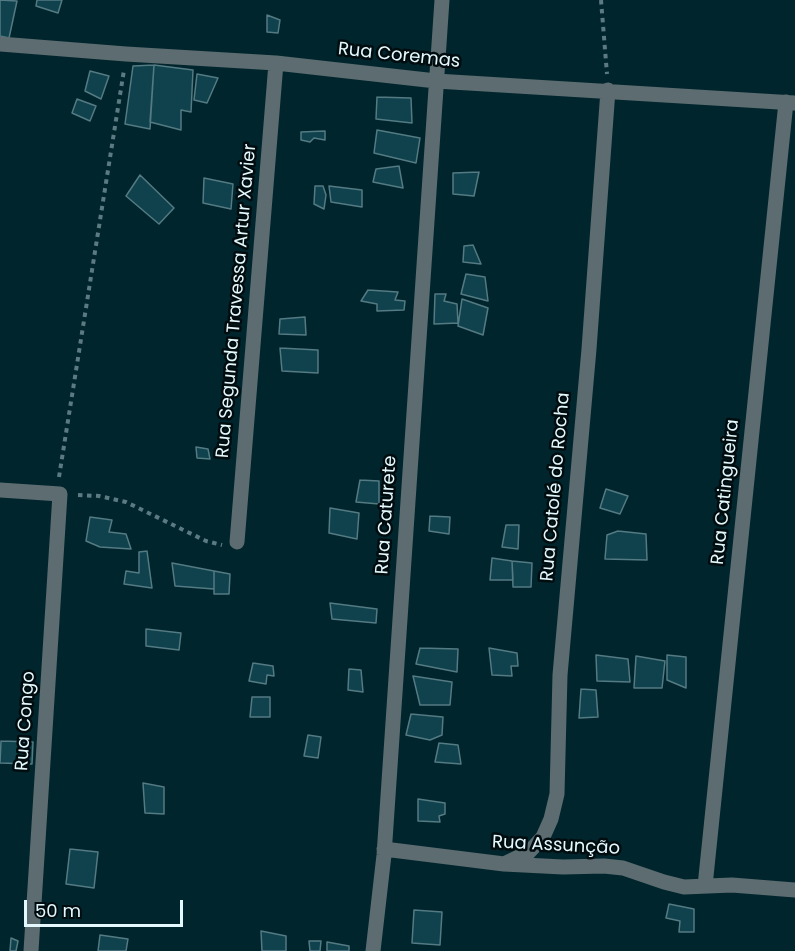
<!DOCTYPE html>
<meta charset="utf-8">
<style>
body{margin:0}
#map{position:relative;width:795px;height:951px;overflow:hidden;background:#00252d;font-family:Poppins,sans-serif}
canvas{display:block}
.scale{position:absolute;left:24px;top:900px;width:159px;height:27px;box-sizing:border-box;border:3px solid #e4f9fe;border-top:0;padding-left:8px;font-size:18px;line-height:21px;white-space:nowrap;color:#e4f9fe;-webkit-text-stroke:4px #010c0f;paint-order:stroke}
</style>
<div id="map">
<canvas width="795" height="951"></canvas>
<div class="scale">50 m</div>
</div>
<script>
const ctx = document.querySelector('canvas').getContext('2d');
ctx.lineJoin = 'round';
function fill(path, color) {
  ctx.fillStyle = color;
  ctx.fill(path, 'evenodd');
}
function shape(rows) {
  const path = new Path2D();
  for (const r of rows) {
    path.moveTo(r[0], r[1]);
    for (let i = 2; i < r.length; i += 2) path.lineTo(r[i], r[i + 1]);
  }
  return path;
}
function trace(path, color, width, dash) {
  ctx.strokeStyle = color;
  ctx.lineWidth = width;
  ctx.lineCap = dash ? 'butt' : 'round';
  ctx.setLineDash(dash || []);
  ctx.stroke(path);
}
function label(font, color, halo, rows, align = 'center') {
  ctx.font = font + ' Poppins,sans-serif';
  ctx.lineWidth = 5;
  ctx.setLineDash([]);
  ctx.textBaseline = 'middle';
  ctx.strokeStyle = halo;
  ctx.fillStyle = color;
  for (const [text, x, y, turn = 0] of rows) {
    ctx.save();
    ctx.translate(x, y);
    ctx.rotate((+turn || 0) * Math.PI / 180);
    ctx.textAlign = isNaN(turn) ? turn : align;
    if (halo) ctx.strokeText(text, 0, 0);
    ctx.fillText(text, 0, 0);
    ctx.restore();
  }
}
const building = shape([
 [0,0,17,1,9,38,0,36,0,0],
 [37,0,62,0,58,13,36,6,37,0],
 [267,15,280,20,278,33,267,32,267,15],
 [154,65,150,129,125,124,133,66,154,65],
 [154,65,193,70,191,112,181,110,181,130,150,122,154,65],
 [90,71,109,76,101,99,85,91,90,71],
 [197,74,218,78,207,103,194,100,197,74],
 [377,97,411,98,412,123,376,119,377,97],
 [77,99,96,106,90,121,72,113,77,99],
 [377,130,420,138,416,163,374,153,377,130],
 [325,131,325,140,314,138,310,142,301,140,301,132,325,131],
 [399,166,403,188,373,182,376,169,399,166],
 [479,172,474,196,453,194,453,173,479,172],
 [140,175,174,208,159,224,126,196,140,175],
 [204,178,233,184,231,209,203,203,204,178],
 [315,186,323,186,326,195,324,209,314,204,315,186],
 [329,186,362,190,362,207,331,202,329,186],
 [473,245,481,264,463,262,464,246,473,245],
 [466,274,485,277,488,301,461,294,466,274],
 [368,290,398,292,395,300,405,301,404,310,377,311,377,304,361,301,368,290],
 [435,294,446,294,444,301,457,304,458,323,434,324,435,294],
 [462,299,488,308,483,335,458,326,462,299],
 [305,317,306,335,279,334,280,319,305,317],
 [280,348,318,350,318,373,282,371,280,348],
 [196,447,208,449,210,459,197,458,196,447],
 [360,480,379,481,379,504,356,502,360,480],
 [606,489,628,496,620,514,600,508,606,489],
 [330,508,359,513,357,539,329,533,330,508],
 [430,516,450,517,449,534,429,531,430,516],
 [90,517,112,520,109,532,126,534,131,549,100,547,86,541,90,517],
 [506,525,519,525,518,549,502,547,506,525],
 [618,531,646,534,647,560,605,559,607,535,618,531],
 [147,551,152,588,124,584,126,571,139,573,139,552,147,551],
 [492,558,512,561,513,580,490,580,492,558],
 [512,561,532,563,531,587,513,587,512,561],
 [172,563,214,571,214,589,175,586,172,563],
 [214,571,230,574,229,594,214,594,214,571],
 [330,603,377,609,376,623,332,619,330,603],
 [146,629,181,633,179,650,146,646,146,629],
 [420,648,458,649,457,672,416,664,420,648],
 [489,648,517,653,518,666,511,666,512,676,492,675,489,648],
 [596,655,628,659,630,682,597,681,596,655],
 [667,655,686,657,686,688,667,680,667,655],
 [636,656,665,661,662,688,634,688,636,656],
 [253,663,273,666,274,676,267,675,266,684,249,681,253,663],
 [349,669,361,670,363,692,348,690,349,669],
 [413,676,452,682,450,705,420,705,413,676],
 [581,689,596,690,598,717,579,718,581,689],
 [252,697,270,697,270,717,250,717,252,697],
 [411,714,443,717,442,735,430,740,406,735,411,714],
 [308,735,321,737,318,758,304,756,308,735],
 [1,741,33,742,32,764,0,763,1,741],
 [439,743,458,745,461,764,435,762,439,743],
 [143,783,164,787,164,814,145,813,143,783],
 [418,799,445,803,445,814,439,816,440,822,418,821,418,799],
 [70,849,98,852,94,888,66,884,70,849],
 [669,904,694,909,694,932,679,932,680,921,666,918,669,904],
 [414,910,442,912,440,945,412,943,414,910],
 [261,931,286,936,286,951,262,951,261,931],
 [100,935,128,939,126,951,98,951,100,935],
 [11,938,18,941,16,951,10,951,11,938],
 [309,941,321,941,320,951,310,951,309,941],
 [327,942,349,946,349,951,327,951,327,942]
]);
const path = shape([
 [601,0,607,74],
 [59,477,124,70],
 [78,495,99,496,126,502,206,541,222,545]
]);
const minor = shape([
 [0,44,126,54,276,63,436,81,795,103],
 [0,490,60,494,31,951],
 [237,542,276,63],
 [384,849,504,864,563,867,604,866,623,868,664,882,684,887,732,885,795,890],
 [504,864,529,852,543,837,551,819,557,794,560,675,589,349,608,90],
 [705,886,786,102],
 [373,951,384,855,442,0]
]);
const streetNames = [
 ["Rua Coremas",399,56,6],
 ["Rua Segunda Travessa Artur Xavier",237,301,-85],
 ["Rua Catolé do Rocha",556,487,-85],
 ["Rua Catingueira",726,492,-84],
 ["Rua Caturete",387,515,-86],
 ["Rua Congo",26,721,-86],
 ["Rua Assunção",556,846,3]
];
fill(building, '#0f424c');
trace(building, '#547a83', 1.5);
trace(path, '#5c7a81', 4, [4.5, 4.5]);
trace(minor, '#5c6c70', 15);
label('18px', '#e4f9fe', '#010c0f', streetNames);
</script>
